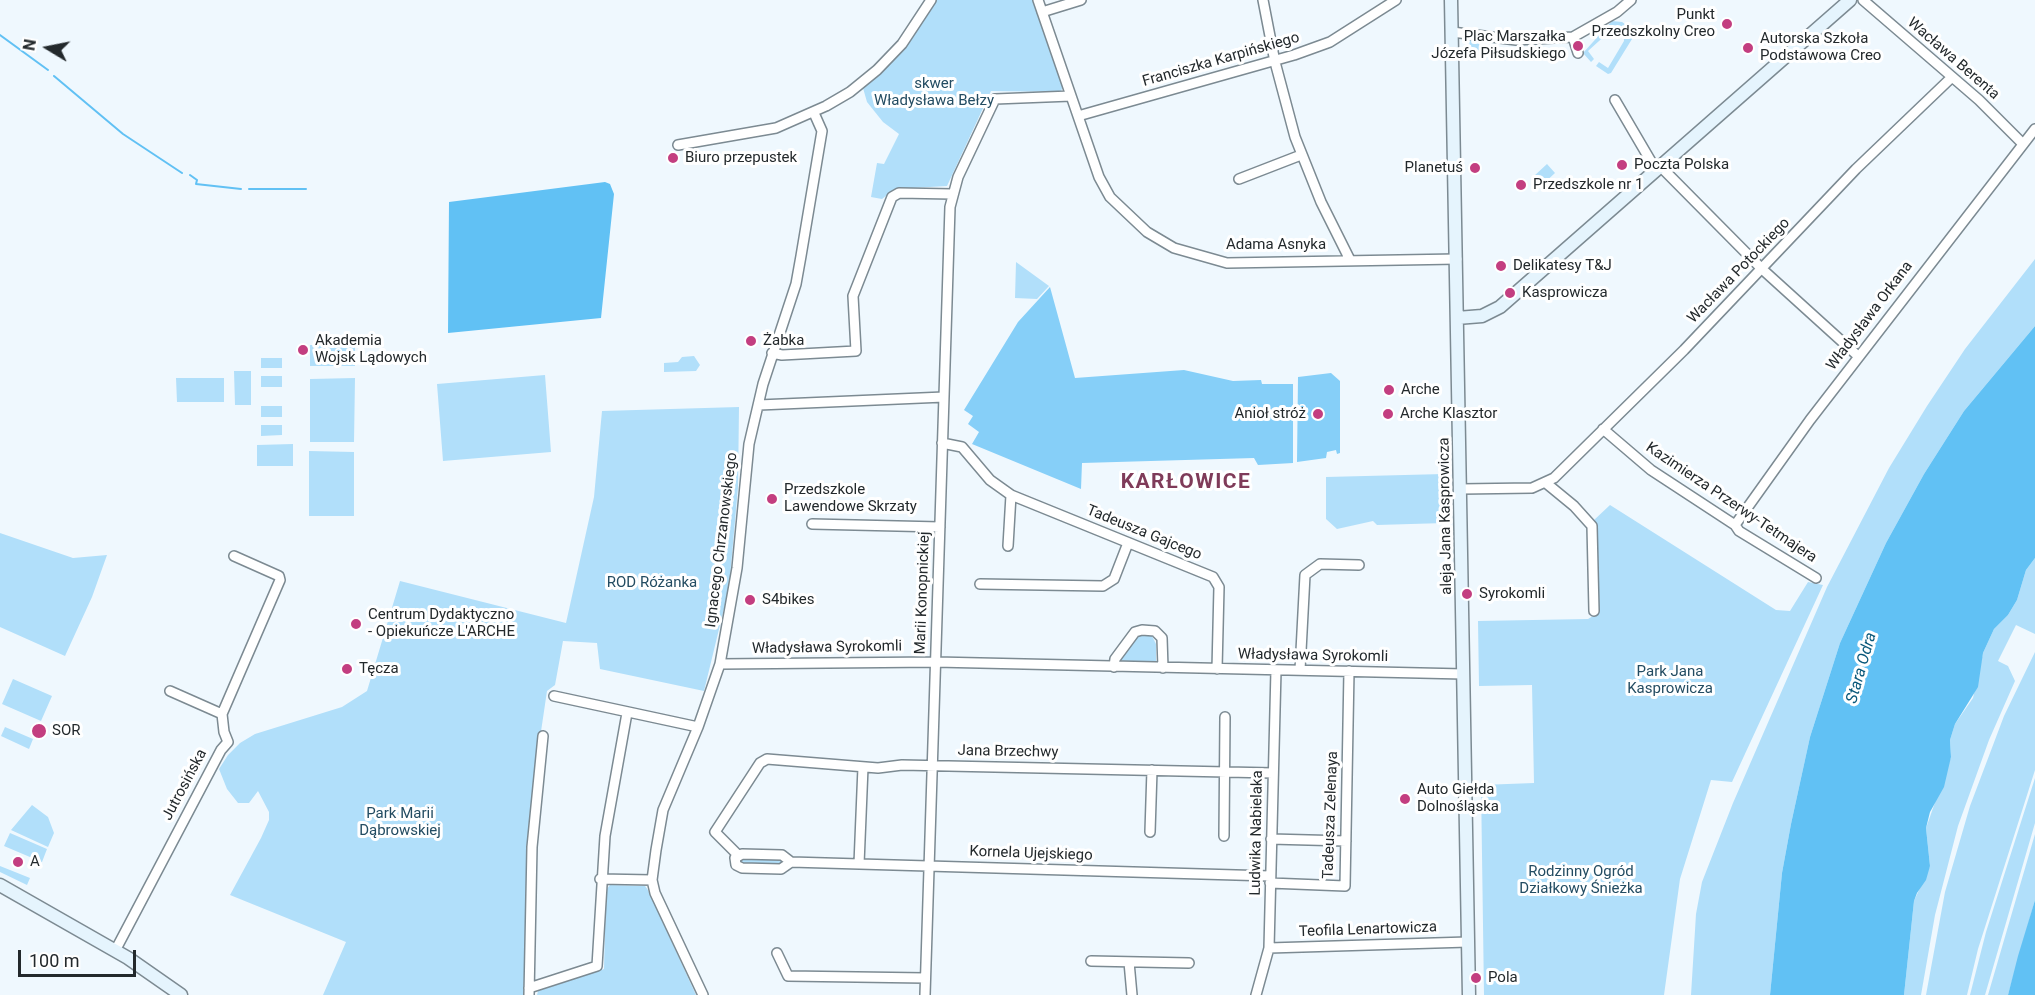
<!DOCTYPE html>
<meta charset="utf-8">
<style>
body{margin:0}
#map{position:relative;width:2035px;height:995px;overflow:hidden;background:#eff8fe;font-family:Roboto,sans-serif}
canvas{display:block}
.north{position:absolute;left:18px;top:18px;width:60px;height:60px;-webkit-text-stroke:4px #fff;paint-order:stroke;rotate:280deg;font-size:16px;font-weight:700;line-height:24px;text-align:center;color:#23292c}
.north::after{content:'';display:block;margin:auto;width:21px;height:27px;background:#23292c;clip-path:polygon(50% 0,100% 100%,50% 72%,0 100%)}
.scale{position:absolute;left:18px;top:950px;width:118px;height:27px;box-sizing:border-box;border:3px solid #23292c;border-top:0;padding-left:8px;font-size:18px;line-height:21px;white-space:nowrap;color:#23292c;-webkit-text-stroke:4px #fff;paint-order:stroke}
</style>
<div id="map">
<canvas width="2035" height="995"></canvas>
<div class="north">N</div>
<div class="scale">100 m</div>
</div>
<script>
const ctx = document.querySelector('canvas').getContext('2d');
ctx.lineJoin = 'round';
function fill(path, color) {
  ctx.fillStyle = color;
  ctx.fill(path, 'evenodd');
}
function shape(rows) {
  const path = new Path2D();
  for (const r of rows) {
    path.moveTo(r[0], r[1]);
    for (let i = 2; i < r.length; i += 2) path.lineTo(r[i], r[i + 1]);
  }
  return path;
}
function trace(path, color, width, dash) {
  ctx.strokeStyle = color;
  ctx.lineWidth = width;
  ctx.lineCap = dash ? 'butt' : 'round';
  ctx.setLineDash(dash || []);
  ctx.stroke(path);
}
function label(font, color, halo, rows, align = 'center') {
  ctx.font = font + ' Roboto,sans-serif';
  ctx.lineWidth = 6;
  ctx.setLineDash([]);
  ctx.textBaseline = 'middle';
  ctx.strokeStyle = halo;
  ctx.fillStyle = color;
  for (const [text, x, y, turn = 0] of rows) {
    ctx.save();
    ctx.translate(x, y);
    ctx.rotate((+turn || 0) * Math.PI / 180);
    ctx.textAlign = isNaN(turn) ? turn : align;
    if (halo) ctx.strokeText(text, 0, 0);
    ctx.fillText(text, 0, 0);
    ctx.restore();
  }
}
const green = shape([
 [935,0,1033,0,1063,85,1061,92,991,91,947,186,895,189,882,199,871,197,877,163,884,164,899,134,883,122,867,102,863,88,910,41],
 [1612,21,1622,22,1628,26,1632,39,1611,73,1608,74,1596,66,1599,62,1608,68,1624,41,1623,30,1617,28,1610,31,1588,51,1594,59,1591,62,1583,53],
 [1470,40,1477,41,1482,49,1468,54],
 [1547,164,1555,173,1542,185,1534,176],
 [2035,259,2035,326,1964,411,1924,474,1886,543,1840,643,1810,737,1791,824,1782,873,1770,995,1691,995,1696,914,1702,882,1733,803,1827,587,1889,468,1927,406,1965,349],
 [1016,262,1049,286,1037,299,1015,298],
 [355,344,355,366,310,366,310,345],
 [694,356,700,365,696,371,664,372,664,363,678,362,682,357],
 [261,358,282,358,282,368,261,368],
 [234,371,251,371,251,405,235,405],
 [545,375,551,452,443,461,437,384],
 [261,376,282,376,282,387,261,387],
 [176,378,224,378,224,402,177,402],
 [355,378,354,442,310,442,310,379],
 [261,406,282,406,282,417,261,417],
 [739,407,738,487,729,588,704,691,600,669,597,643,563,641,555,685,547,691,539,745,525,995,323,995,346,942,230,895,261,838,269,820,269,812,258,791,249,803,238,803,227,789,219,769,228,755,240,743,255,734,342,707,367,691,400,581,566,623,594,497,602,411],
 [261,425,282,425,282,435,261,436],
 [293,444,293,466,257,466,257,445],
 [309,451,354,452,354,516,309,516],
 [1444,474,1445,523,1377,525,1373,521,1337,529,1326,519,1326,477],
 [1610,505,1776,610,1790,611,1808,582,1823,585,1732,782,1711,780,1680,879,1664,995,1484,995,1481,785,1534,783,1532,685,1479,686,1478,621,1588,619,1598,613,1593,521],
 [0,533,73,558,107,555,92,597,65,656,0,627],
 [2035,558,2035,634,2016,625,1998,661,2008,666,2015,681,1989,740,1958,826,1935,915,1921,995,1904,995,1914,901,1930,866,1926,828,1951,757,1950,740,1955,724,1973,698,1983,653,1994,629,2008,615,2017,600,2026,570],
 [1142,634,1152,636,1156,644,1156,661,1122,661,1121,658,1137,635],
 [2035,652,2035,770,1978,949,1967,995,1926,995,1945,892,1970,806,2004,716],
 [13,679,52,696,41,721,2,704],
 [5,727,33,739,29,749,1,736],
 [2035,778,2035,823,1985,995,1970,995,1986,932],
 [32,805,48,817,54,833,48,847,11,830],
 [10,833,47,849,42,862,36,863,37,860,4,846],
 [2035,834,2035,900,2008,995,1988,995],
 [784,858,784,866,741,865,739,859],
 [0,866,30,878,27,885,0,872],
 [610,885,645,886,648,890,696,995,537,995,538,991,604,969,606,890]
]);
const forest = shape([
 [1050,287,1075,378,1184,370,1233,381,1261,380,1262,384,1293,384,1293,463,1258,465,1254,458,1082,463,1081,489,972,444,979,432,968,424,973,416,964,410,1018,322],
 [1331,373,1340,381,1340,453,1337,454,1336,450,1327,452,1326,458,1297,462,1298,377]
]);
const water = shape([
 [605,182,610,184,614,194,601,318,448,333,449,202],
 [2035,326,2035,558,2026,570,2017,600,2008,615,1994,629,1983,653,1978,687,1955,724,1950,740,1951,757,1944,787,1930,812,1926,828,1930,866,1926,880,1917,893,1914,901,1904,995,1770,995,1782,873,1791,824,1810,737,1840,643,1886,543,1924,474,1964,411],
 [2035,900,2035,995,2008,995,2018,956]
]);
const stream = shape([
 [0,35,48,70],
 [54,76,123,134,182,173],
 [190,175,197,180,196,184,241,189],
 [249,189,306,189]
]);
const street = shape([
 [1038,0,1099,177,1110,197,1147,232,1174,248,1227,263,1457,259],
 [1263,0,1275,62,1295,137,1321,202,1350,260],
 [1863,0,1979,100,2022,143],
 [1042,12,1081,0],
 [1452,32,1516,40,1573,37,1578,53],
 [1573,37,1617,12,1631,0],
 [1615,100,1656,170],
 [1078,116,1294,55,1330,42,1396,0],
 [678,145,776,128,826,106,850,92,877,70,902,44,931,0],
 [1660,166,1762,269,1858,356],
 [1239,179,1301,155],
 [772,353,782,355,856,351,853,296,892,197,899,193,952,194],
 [759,405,944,397],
 [1603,429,1651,470,1735,525,1739,531,1816,578],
 [942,443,962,447,990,480,1011,495,1213,577,1219,587,1217,669],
 [1546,483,1574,506,1592,526,1594,611],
 [1461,489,1532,488,1554,478,1684,350,1856,169,1951,78],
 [812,524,940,527],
 [1735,525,1810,420,2035,129],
 [1008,546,1011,495],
 [980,584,1103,586,1114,579,1128,543],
 [720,664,936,662,1464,674],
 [1114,667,1115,659,1135,632,1142,630,1155,631,1162,638,1163,668],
 [1300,670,1305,575,1320,564,1359,565],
 [170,691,222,714],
 [554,696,698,727],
 [1150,832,1152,770],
 [1224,836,1225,717],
 [1271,839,1346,841],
 [738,855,715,832,760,763,767,759,878,768,902,765,1273,773],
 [791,862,781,869,742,868,736,865,735,858,742,854,782,855,791,862,1270,876],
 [859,864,863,767],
 [600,879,652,880],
 [1270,883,1345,886,1349,671],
 [1269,948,1468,942],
 [115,951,221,750,228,742,224,732,222,714,280,580,279,576,234,556],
 [777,953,788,976,925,978],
 [1091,961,1189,963],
 [1129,962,1132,995],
 [529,988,597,966,605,836,627,713],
 [529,995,532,847,543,736],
 [703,995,655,893,652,880,656,850,663,810,698,727,720,664,737,568,749,444,763,384,796,284,801,256,822,131,814,113],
 [925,995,950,207,958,177,995,99,1071,96],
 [1256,995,1269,948,1276,670]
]);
const secondary = shape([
 [1451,0,1469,995],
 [1457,318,1482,316,1500,307,1850,0],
 [0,885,128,958,181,995]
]);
const markers = [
 [1727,24,6,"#c33e80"],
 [1578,46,6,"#c33e80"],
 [1748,48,6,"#c33e80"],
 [673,158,6,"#c33e80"],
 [1622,165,6,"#c33e80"],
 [1475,168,6,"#c33e80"],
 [1521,185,6,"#c33e80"],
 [1501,266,6,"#c33e80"],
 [1510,293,6,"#c33e80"],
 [751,341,6,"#c33e80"],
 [303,350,6,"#c33e80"],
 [1389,390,6,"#c33e80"],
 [1318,414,6,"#c33e80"],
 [1388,414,6,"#c33e80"],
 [772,499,6,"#c33e80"],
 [1467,594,6,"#c33e80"],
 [750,600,6,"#c33e80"],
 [356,624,6,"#c33e80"],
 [347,669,6,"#c33e80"],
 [39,731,8,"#c33e80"],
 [1405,799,6,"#c33e80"],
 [18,862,6,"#c33e80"],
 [1476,978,6,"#c33e80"]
];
const poiNames = [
 ["Punkt",1715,15,"right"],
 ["Przedszkolny Creo",1715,32,"right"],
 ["Plac Marszałka",1566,37,"right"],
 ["Józefa Piłsudskiego",1566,54,"right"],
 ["Autorska Szkoła",1760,39],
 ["Podstawowa Creo",1760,56],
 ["Biuro przepustek",685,158],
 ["Poczta Polska",1634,165],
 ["Planetuś",1463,168,"right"],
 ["Przedszkole nr 1",1533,185],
 ["Delikatesy T&J",1513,266],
 ["Kasprowicza",1522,293],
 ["Akademia",315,341],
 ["Wojsk Lądowych",315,358],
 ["Żabka",763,341],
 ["Arche",1401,390],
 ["Anioł stróż",1306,414,"right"],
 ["Arche Klasztor",1400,414],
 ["Przedszkole",784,490],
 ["Lawendowe Skrzaty",784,507],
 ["Syrokomli",1479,594],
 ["S4bikes",762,600],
 ["Centrum Dydaktyczno",368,615],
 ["- Opiekuńcze L'ARCHE",368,632],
 ["Tęcza",359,669],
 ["SOR",52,731],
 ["Auto Giełda",1417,790],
 ["Dolnośląska",1417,807],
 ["A",30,862],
 ["Pola",1488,978]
];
const streetNames = [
 ["Wacława Berenta",1953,59,41],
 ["Franciszka Karpińskiego",1221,60,-16],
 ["Adama Asnyka",1276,245],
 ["Wacława Potockiego",1739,271,-46],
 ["Władysława Orkana",1870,316,-53],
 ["Kazimierza Przerwy-Tetmajera",1731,503,34],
 ["aleja Jana Kasprowicza",1446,516,-91],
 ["Tadeusza Gajcego",1144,533,22],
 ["Ignacego Chrzanowskiego",722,540,-83],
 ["Marii Konopnickiej",923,593,-88],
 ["Władysława Syrokomli",827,648,-1],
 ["Władysława Syrokomli",1313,656,1],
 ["Jana Brzechwy",1008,752,1],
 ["Jutrosińska",185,785,-62],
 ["Tadeusza Zelenaya",1331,815,-88],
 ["Ludwika Nabielaka",1257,833,-89],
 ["Kornela Ujejskiego",1031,854,2],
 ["Teofila Lenartowicza",1368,930,-2]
];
const parkNames = [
 ["skwer",934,84],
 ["Władysława Bełzy",934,101],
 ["ROD Różanka",652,583],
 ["Park Jana",1670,672],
 ["Kasprowicza",1670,689],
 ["Park Marii",400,814],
 ["Dąbrowskiej",400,831],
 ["Rodzinny Ogród",1581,872],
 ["Działkowy Śnieżka",1581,889]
];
const waterNames = [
 ["Stara Odra",1862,668,-74]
];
const districtNames = [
 ["KARŁOWICE",1186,483]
];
fill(green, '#b1dffa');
fill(forest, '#86cff8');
fill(water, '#61c1f4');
trace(stream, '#61c1f4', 2);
trace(street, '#7c8a92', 12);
trace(secondary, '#7c8a92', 15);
trace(street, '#fff', 9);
trace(secondary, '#e5f4fd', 12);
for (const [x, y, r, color] of markers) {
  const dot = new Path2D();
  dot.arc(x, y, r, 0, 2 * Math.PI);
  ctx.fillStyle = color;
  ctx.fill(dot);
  trace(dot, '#fff', 2);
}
label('15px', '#23292c', '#fff', poiNames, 'left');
label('15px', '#23292c', '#fff', streetNames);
label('15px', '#234c62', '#fff', parkNames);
label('italic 16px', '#09587a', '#fff', waterNames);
ctx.letterSpacing = '1.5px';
label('bold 21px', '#7f3b59', '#fff', districtNames);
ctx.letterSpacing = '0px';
</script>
